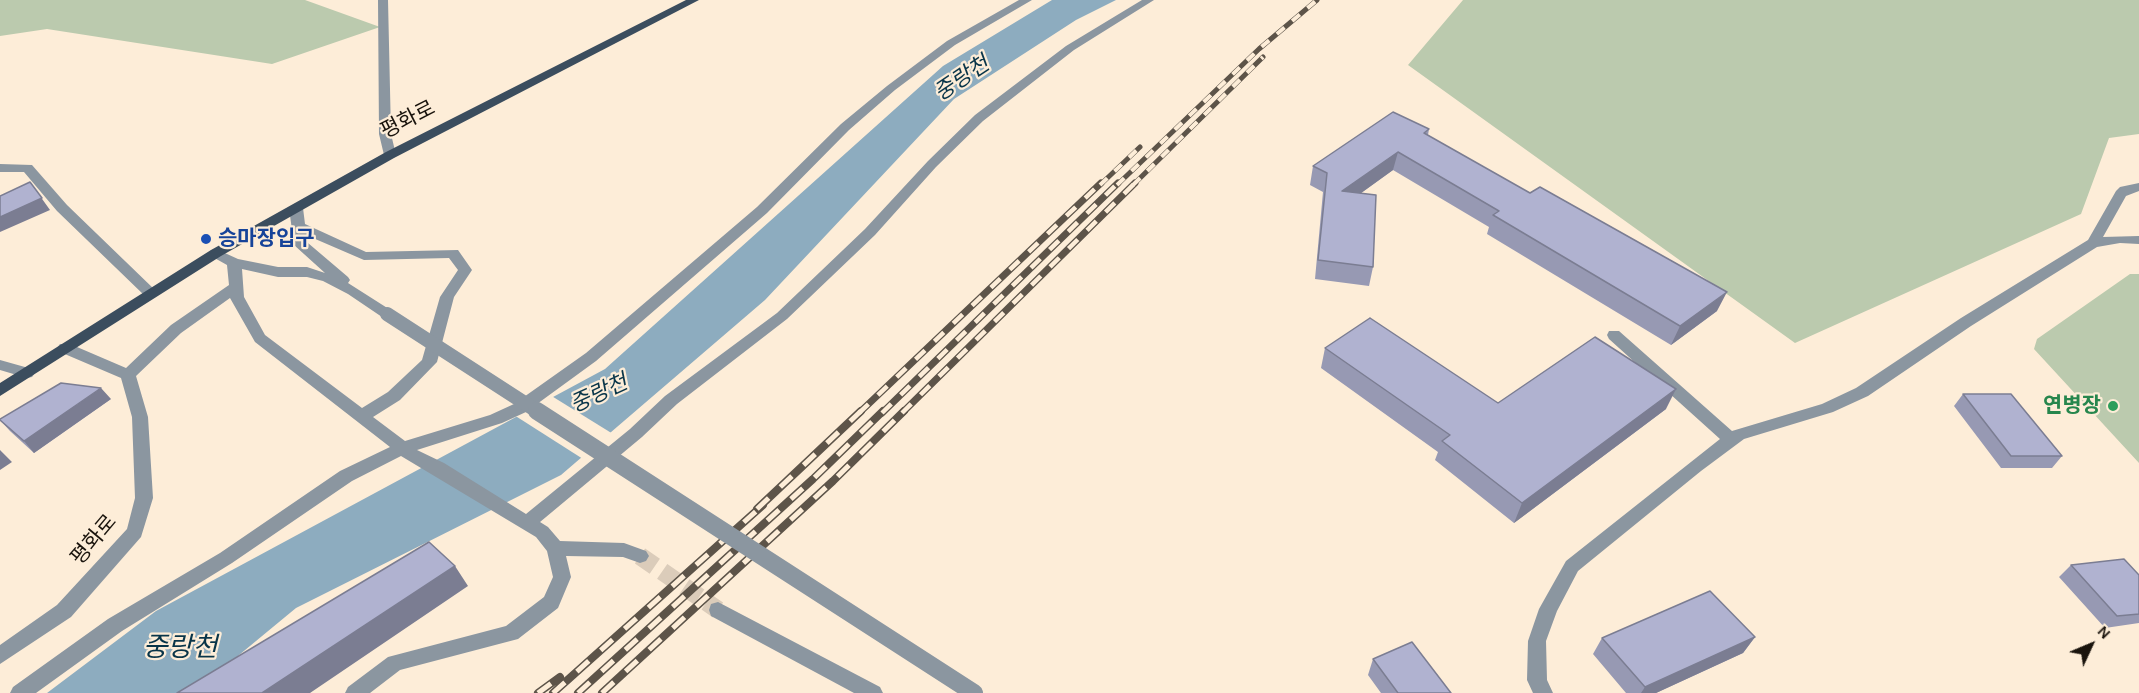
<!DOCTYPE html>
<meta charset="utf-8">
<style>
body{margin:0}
#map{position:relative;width:2139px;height:693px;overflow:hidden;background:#fdedd8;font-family:Karla,sans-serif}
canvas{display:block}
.north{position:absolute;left:2061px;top:615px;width:60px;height:60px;-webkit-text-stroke:4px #fdedd8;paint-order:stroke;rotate:46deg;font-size:16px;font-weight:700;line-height:24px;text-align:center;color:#1a140d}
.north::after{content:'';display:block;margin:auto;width:21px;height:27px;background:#1a140d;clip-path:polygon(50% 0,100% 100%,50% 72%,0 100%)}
</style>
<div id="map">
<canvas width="2139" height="693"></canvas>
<div class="north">N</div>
</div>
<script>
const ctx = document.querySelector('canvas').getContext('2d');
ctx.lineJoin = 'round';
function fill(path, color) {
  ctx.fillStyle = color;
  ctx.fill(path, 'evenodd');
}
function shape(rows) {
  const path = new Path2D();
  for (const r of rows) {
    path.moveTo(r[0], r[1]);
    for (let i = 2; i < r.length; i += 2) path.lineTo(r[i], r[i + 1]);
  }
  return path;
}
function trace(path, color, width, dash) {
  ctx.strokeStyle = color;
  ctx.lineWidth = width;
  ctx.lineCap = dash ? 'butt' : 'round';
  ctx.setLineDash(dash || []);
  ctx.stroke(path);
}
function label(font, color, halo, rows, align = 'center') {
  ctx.font = font + ' Karla,"Noto Sans KR",sans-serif';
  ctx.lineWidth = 4.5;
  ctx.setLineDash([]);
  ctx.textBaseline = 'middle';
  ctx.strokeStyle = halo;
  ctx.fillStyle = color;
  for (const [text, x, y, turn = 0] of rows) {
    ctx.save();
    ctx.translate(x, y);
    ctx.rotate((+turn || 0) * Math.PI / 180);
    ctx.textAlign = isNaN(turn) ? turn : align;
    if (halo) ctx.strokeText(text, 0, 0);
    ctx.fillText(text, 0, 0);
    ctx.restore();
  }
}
const green = shape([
 [0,0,305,0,380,27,272,64,47,29,0,36],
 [1463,0,2139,0,2139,134,2109,138,2081,214,1795,343,1408,65],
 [2130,274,2139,274,2139,463,2034,349,2037,339]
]);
const water = shape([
 [1052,0,1116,0,1076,20,954,99,765,300,561,475,296,608,193,693,47,693,156,611,605,369,943,66]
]);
const pier = shape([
 [550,395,613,434,583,459,514,415]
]);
const minorTunnel = shape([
 [640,556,718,610]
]);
const minor = shape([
 [378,0,388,0,391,134,396,155,390,159,384,155,379,134,378,0],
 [1019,0,1032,0,955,45,895,90,849,130,767,213,596,361,526,412,502,423,417,450,444,463,526,514,630,429,665,396,777,313,865,229,928,161,975,115,1066,46,1142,0,1154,0,1074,50,983,121,936,167,875,235,787,319,677,404,642,437,540,522,548,527,560,541,624,543,646,551,649,556,646,561,640,563,623,557,566,556,571,577,558,608,518,639,400,670,370,693,345,693,348,687,388,657,506,626,544,597,553,577,547,551,536,537,401,456,352,481,232,563,122,631,36,693,10,693,13,687,108,619,220,553,340,471,390,447,255,342,230,298,181,333,136,376,148,417,153,498,141,537,71,617,0,664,0,645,57,605,127,529,135,498,132,417,121,378,60,352,57,348,60,344,70,344,126,368,171,325,229,285,227,265,211,256,209,253,211,250,216,249,238,259,278,267,307,267,325,273,294,245,289,208,296,204,303,208,305,224,366,252,458,250,472,270,454,297,437,362,400,400,373,417,405,441,490,415,514,404,586,353,757,207,841,124,887,86,947,41,1019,0],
 [306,235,364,260,449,258,458,270,440,297,422,360,388,392,362,408,265,335,244,297,242,269,278,277,307,277,323,281,348,294,382,317,392,317,394,314,392,311,348,283,350,280,348,277,308,243,306,235],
 [0,164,32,165,67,205,155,290,157,293,155,296,145,296,57,211,24,172,0,172,0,164],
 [2139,183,2139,191,2126,196,2103,237,2139,236,2139,244,2120,243,2097,247,1971,326,1868,396,1833,412,1744,439,1701,471,1578,571,1557,611,1546,641,1547,680,1553,693,1533,693,1527,680,1528,641,1539,609,1566,561,1720,439,1609,339,1607,335,1609,331,1619,331,1732,431,1822,404,1856,388,1961,318,2088,240,2116,191,2120,187,2139,183],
 [0,360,32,369,35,373,32,377,27,378,0,370,0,360],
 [718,602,880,687,883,693,854,693,711,616,709,610,711,604,718,602]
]);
const major = shape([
 [686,0,699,0,394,158,221,256,0,396,0,383,211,250,386,152,686,0]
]);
const railFar2 = shape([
 [1100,185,1140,147],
 [1117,185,1259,49,1317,0],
 [1133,185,1263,57]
]);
const railFar1 = shape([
 [859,413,1101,183],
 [882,413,1118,183],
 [902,413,1135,183]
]);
const rail = shape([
 [757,509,861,411],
 [538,693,560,677],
 [553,693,763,505],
 [578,693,813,479,883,411],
 [602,693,833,481,904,411]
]);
const minorBridgeFar1 = shape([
 [387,314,540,413]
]);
const minorBridge = shape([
 [537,411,974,693]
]);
const wall = shape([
 [1429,129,1428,135,1717,311,1671,345,1487,234,1489,227,1393,170,1361,193,1373,267,1369,286,1315,279,1323,192,1310,185,1313,166],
 [1325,348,1498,403,1666,409,1514,523,1435,460,1438,452,1321,368],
 [1963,394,2062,456,2052,468,2001,468,1954,406],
 [111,399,34,453,10,431,0,420],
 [2071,565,2139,575,2139,623,2105,628,2059,577],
 [1755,637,1743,653,1656,693,1626,693,1593,654,1602,638],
 [1373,659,1451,693,1381,693,1368,675]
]);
const shadedWall = shape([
 [1398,152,1393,170,1339,209,1342,191],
 [30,182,50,210,0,232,0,217],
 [1727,292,1717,311,1671,345,1680,326],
 [101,388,111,399,34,453,24,441],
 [1676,389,1666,409,1514,523,1522,503],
 [0,450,12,462,0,470],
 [455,566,468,586,310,693,262,693],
 [1755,637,1743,653,1656,693,1641,693,1645,687]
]);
const building = shape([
 [1393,112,1429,129,1424,133,1530,193,1540,187,1727,292,1680,326,1493,215,1499,211,1398,152,1342,191,1376,195,1373,267,1318,260,1327,173,1313,166,1393,112],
 [30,182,42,198,0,217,0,196,30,182],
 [1370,318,1498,403,1595,337,1676,389,1522,503,1442,441,1450,435,1325,348,1370,318],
 [61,383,101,388,24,441,0,420,0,419,61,383],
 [1963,394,2011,394,2062,456,2011,456,1963,394],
 [429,542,455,566,262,693,177,693,429,542],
 [2124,559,2139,575,2139,614,2117,616,2071,565,2124,559],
 [1710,591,1755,637,1645,687,1602,638,1710,591],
 [1412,642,1451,693,1398,693,1373,659,1412,642]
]);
const markers = [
 [206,239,6,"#1a4fb4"],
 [2113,406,6,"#2e9e5b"]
];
const streetNames = [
 ["평화로",408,120,-27],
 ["평화로",94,540,-50]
];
const transitNames = [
 ["승마장입구",218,239]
];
const leisureNames = [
 ["연병장",2101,406]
];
const waterNames = [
 ["중랑천",962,79,-34],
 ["중랑천",599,394,-25]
];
const nearWaternames = [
 ["중랑천",180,648]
];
fill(green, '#bbcaae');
fill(water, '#8dacbf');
fill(pier, '#fdedd8');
trace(minorTunnel, '#dbccba', 18, [18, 9]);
fill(minor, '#8b96a0');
fill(major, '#3b4d5e');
trace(railFar2, '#5d5449', 5);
trace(railFar1, '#5d5449', 7);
trace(rail, '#5d5449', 8);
trace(railFar2, '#fdedd8', 4, [10]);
trace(railFar1, '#fdedd8', 4.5, [13]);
trace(rail, '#fdedd8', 5, [16]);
trace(minorBridgeFar1, '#8b96a0', 14);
trace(minorBridge, '#8b96a0', 18);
fill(wall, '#9799b3');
fill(shadedWall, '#7b7d92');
fill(building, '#b0b2d0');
trace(building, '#7b7d92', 1.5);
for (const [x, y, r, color] of markers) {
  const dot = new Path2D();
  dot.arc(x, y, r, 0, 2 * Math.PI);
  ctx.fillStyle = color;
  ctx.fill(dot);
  trace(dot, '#fdedd8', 2);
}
label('21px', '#1a140d', '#fdedd8', streetNames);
label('bold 21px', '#164399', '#fdedd8', transitNames, 'left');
label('bold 21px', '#27864d', '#fdedd8', leisureNames, 'right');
label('italic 22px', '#093549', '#fdedd8', waterNames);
label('italic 27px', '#093549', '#fdedd8', nearWaternames);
</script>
